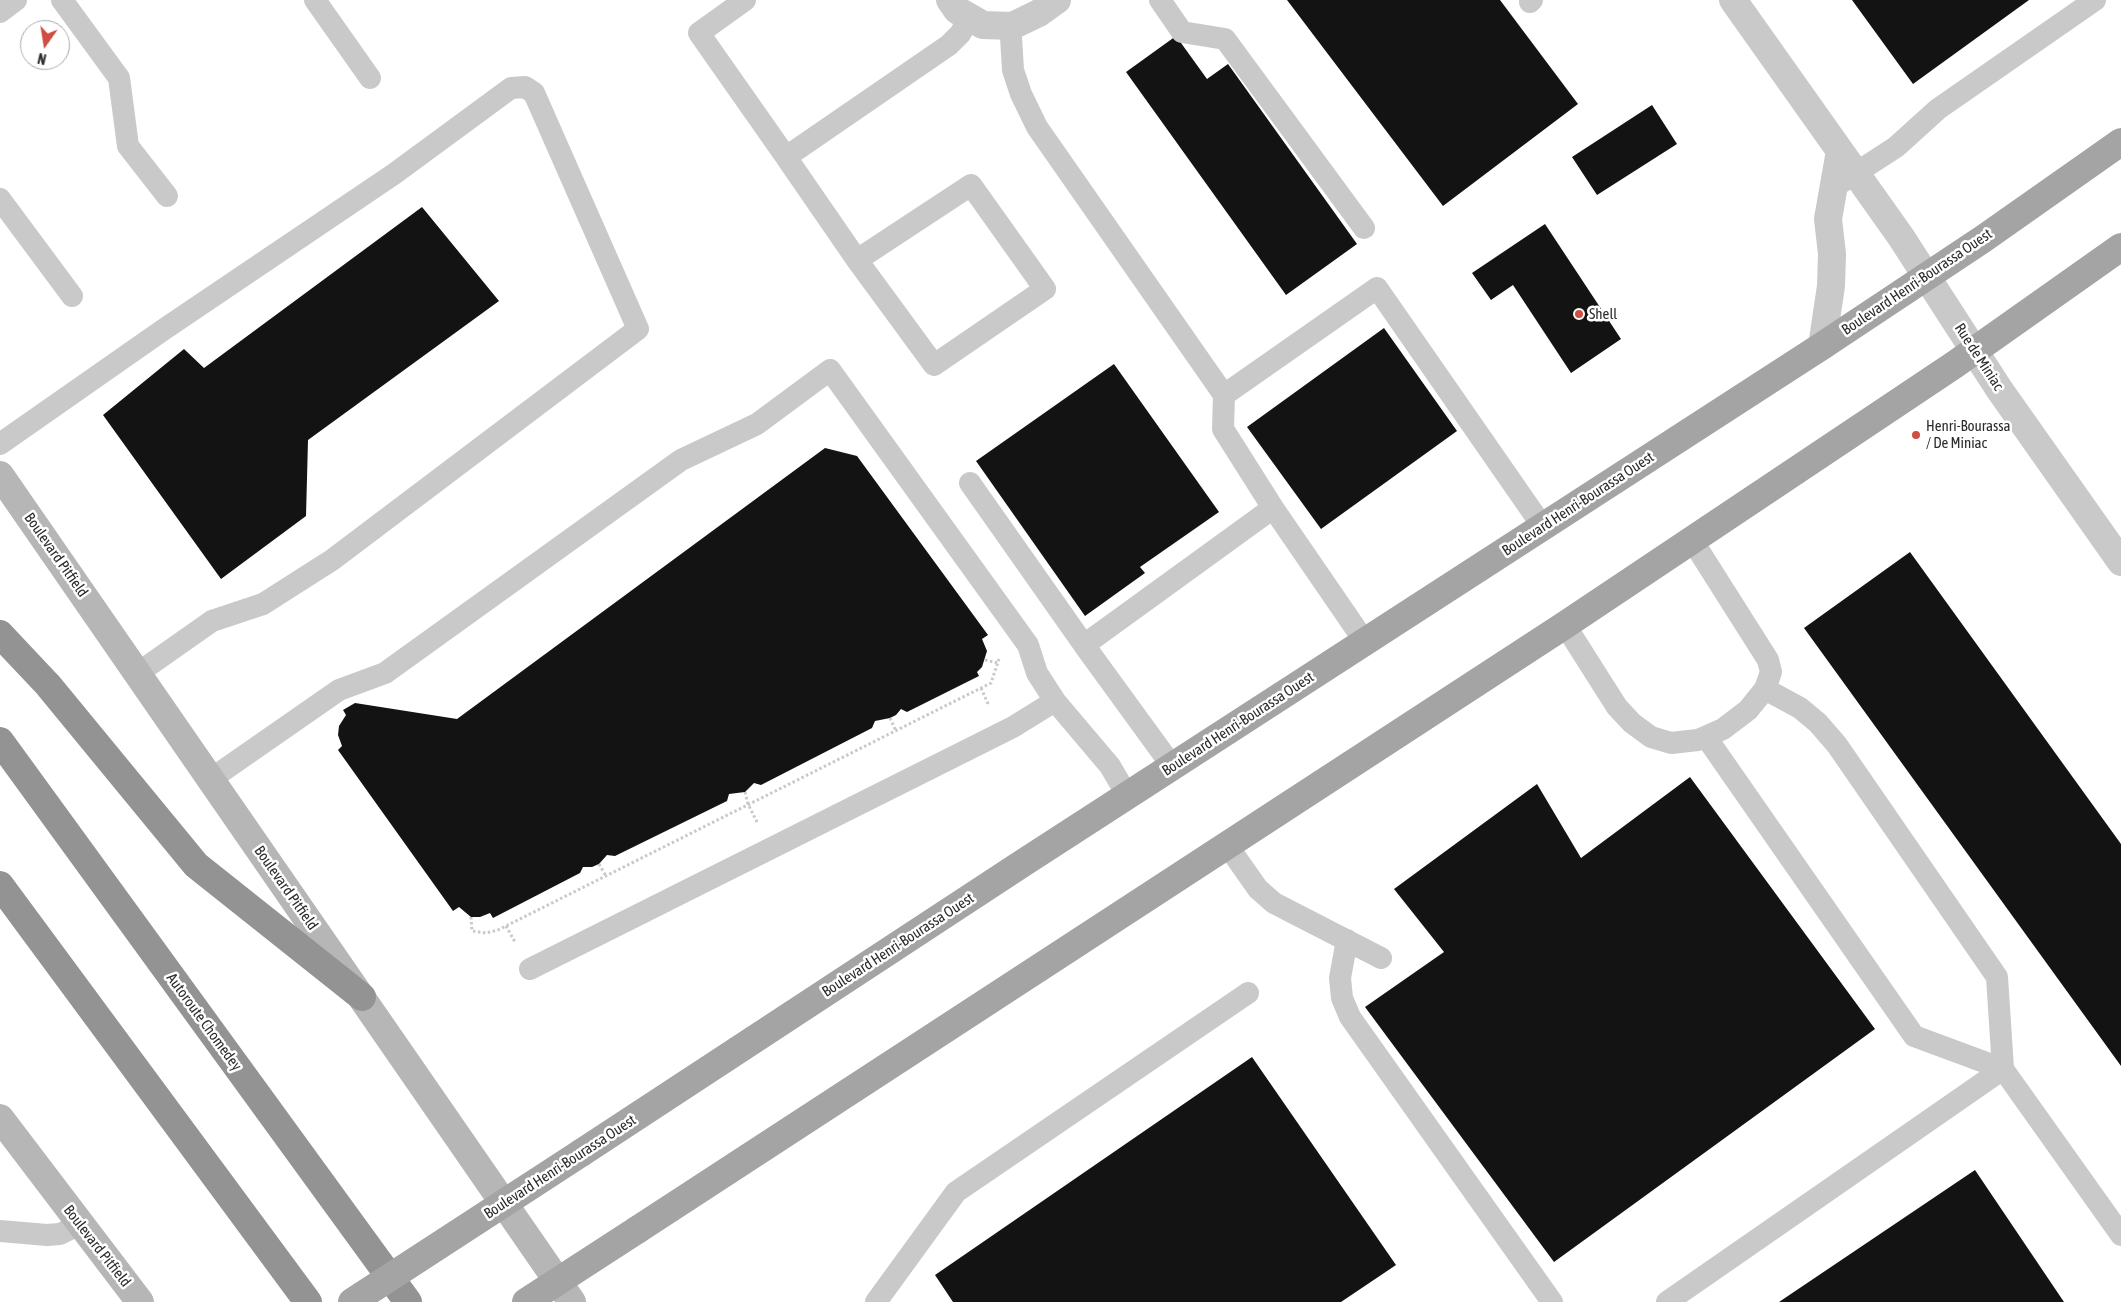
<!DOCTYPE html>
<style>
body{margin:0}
#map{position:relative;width:2121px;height:1302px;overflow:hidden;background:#fff;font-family:"Asap Condensed",sans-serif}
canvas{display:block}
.north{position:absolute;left:20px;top:20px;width:50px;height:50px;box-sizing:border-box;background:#fff;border:1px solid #ababab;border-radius:50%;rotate:193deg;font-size:14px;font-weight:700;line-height:20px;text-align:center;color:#2c2c2c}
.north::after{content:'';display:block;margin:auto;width:18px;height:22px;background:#cf4d41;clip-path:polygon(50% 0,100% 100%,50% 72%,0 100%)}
</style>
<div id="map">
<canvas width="2121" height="1302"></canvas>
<div class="north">N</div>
</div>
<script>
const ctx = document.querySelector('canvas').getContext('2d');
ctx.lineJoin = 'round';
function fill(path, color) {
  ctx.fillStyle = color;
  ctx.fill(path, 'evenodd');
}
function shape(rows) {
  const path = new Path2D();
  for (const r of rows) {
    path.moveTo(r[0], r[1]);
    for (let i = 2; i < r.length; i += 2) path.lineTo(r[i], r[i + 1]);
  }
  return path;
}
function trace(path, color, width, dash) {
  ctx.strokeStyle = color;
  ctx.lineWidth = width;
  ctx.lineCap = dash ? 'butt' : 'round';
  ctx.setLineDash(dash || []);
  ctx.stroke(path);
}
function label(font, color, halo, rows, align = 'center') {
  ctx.font = font + ' "Asap Condensed",sans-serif';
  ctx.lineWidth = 5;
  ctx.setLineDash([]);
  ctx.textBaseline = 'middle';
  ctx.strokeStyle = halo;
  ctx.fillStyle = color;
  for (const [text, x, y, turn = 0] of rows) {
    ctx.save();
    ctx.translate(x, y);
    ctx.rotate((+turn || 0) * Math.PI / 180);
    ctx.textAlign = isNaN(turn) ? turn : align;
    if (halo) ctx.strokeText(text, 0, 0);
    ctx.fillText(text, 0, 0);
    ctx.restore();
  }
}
const building = shape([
 [1287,0,1500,0,1578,104,1443,206],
 [1852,0,2029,0,1913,84],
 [1176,36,1207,79,1228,64,1357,244,1286,295,1126,72],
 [1652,105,1677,144,1597,195,1572,157],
 [422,207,499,301,308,440,306,516,221,579,103,415,184,349,204,368],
 [1545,224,1621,339,1571,373,1513,285,1491,300,1472,273],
 [1384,328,1457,431,1321,529,1247,427],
 [1114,364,1219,512,1140,567,1145,573,1085,616,976,461],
 [825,448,857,456,988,635,982,639,987,651,982,667,977,672,979,676,907,712,901,709,896,715,890,718,875,721,872,728,761,785,754,783,745,792,729,794,727,801,615,856,607,855,599,864,592,867,583,867,580,873,493,918,490,913,480,917,471,917,459,907,453,911,338,750,342,746,338,735,339,726,346,715,343,710,355,703,457,719],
 [1910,552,2121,844,2121,1066,1804,628],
 [1690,777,1875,1029,1554,1262,1365,1007,1444,952,1394,889,1537,784,1581,858],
 [1252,1057,1396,1265,1341,1302,953,1302,935,1275],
 [1975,1170,2064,1302,1779,1302]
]);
const path = shape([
 [985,660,998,663],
 [981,688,989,706],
 [890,718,896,731],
 [745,792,748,804,757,822],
 [599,864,606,876],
 [471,917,472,931,486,933,498,930,991,683,999,659],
 [506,926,515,942]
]);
const service = shape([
 [62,0,119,78,128,146,167,196],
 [315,0,370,78],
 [745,0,699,33,786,157],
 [1160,0,1182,32,1225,39,1364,228],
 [1530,2,1532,0],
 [0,12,16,0],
 [1012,26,1011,37,1013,70,1021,94,1037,127,1224,395,1223,429,1273,508,1365,642],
 [1842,182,1896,147,1938,109,2095,0],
 [971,185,1045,289,934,365,857,260,971,185],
 [0,199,72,296],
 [857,260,786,157,949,45,960,34,970,17],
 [1224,395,1377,288,1543,527],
 [0,444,163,330,394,174,511,88,525,87,534,93,638,329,332,560,263,604,212,621,138,673],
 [970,483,1084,645],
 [1565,625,1617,707,1632,723,1651,737,1671,743,1698,740,1723,729,1748,710,1765,689,1771,672,1768,660,1692,540],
 [1706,737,1914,1036,2003,1069,1997,977,1837,745,1818,723,1800,708,1765,689],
 [1172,766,1084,645,1273,508],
 [211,779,339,690,385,673,681,460,757,424,830,370,1028,645,1037,673,1055,701],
 [1227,845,1258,889,1274,903,1381,958],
 [1347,940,1340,978,1342,998,1350,1017,1552,1302],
 [530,969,1013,727,1055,701,1110,766,1127,795],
 [0,1231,47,1235,60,1234,80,1224],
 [876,1302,956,1192,1248,993],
 [1667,1302,2003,1069,2121,1235]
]);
const minor = shape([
 [950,0,957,10,983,25,1012,26,1039,13,1057,0],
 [1733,0,1901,237,1999,389,2121,562],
 [1822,346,1831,286,1832,254,1828,219,1840,151]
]);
const secondary = shape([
 [0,475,572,1302],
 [0,1118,140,1302]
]);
const primary = shape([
 [581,1153,1023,863,1822,346,1983,239,2121,142],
 [637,1230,1565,625,1954,365,2121,247]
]);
const motorway = shape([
 [0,634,48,685,196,865,362,997],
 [0,741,408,1302],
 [0,885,308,1302]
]);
const primaryBridge = shape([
 [352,1302,581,1153],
 [526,1302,637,1230]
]);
const markers = [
 [1579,314,5,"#cf4d41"],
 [1916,435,5,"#cf4d41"]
];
const streetNames = [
 ["Boulevard Henri-Bourassa Ouest",1917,282,-34],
 ["Rue de Miniac",1979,357,57],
 ["Boulevard Henri-Bourassa Ouest",1578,504,-33],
 ["Boulevard Pitfield",56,555,55],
 ["Boulevard Henri-Bourassa Ouest",1238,724,-33],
 ["Boulevard Pitfield",286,888,55],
 ["Boulevard Henri-Bourassa Ouest",898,945,-33],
 ["Autoroute Chomedey",204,1022,54],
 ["Boulevard Henri-Bourassa Ouest",560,1167,-33],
 ["Boulevard Pitfield",97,1246,52]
];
const poiNames = [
 ["Shell",1589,314],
 ["Henri-Bourassa",1926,426],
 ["/ De Miniac",1926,443]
];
fill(building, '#131313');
trace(path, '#c9c9c9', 3, [2.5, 2.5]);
trace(service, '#c9c9c9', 22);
trace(minor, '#c9c9c9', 28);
trace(secondary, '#b6b6b6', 28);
trace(primary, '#a4a4a4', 28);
trace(motorway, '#939393', 28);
trace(primaryBridge, '#a4a4a4', 28);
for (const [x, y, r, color] of markers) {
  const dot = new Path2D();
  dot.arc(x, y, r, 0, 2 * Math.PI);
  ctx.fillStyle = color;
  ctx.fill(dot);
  trace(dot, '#fff', 2);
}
label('15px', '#2c2c2c', '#fff', streetNames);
label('15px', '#2c2c2c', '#fff', poiNames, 'left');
</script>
